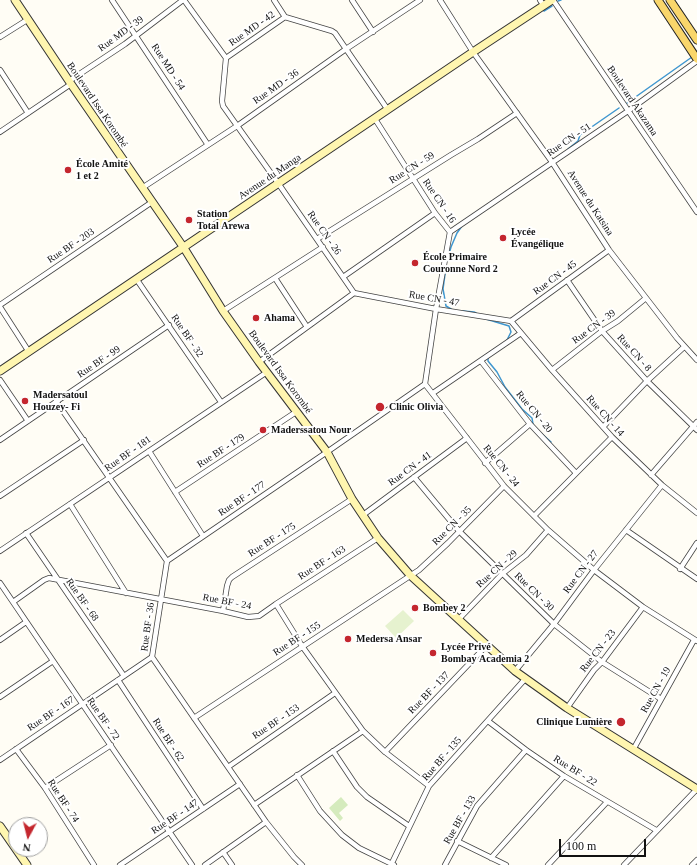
<!DOCTYPE html>
<meta charset="utf-8">
<style>
body{margin:0}
#map{position:relative;width:697px;height:865px;overflow:hidden;background:#fffdf5;font-family:"Times New Roman",serif}
canvas{display:block}
.north{position:absolute;left:8px;top:817px;width:40px;height:40px;box-sizing:border-box;background:#fff;border:1px solid #a0a0a0;border-radius:50%;rotate:187deg;font-size:11px;font-weight:700;line-height:16px;text-align:center;color:#111}
.north::after{content:'';display:block;margin:auto;width:14px;height:18px;background:#c4262e;clip-path:polygon(50% 0,100% 100%,50% 72%,0 100%)}
.scale{position:absolute;left:559px;top:839px;width:87px;height:18px;box-sizing:border-box;border:2px solid #111;border-top:0;padding-left:5px;font-size:12px;line-height:14px;white-space:nowrap;color:#111;-webkit-text-stroke:3px #fff;paint-order:stroke}
</style>
<div id="map">
<canvas width="697" height="865"></canvas>
<div class="north">N</div>
<div class="scale">100 m</div>
</div>
<script>
const ctx = document.querySelector('canvas').getContext('2d');
ctx.lineJoin = 'round';
function fill(path, color) {
  ctx.fillStyle = color;
  ctx.fill(path, 'evenodd');
}
function shape(rows) {
  const path = new Path2D();
  for (const r of rows) {
    path.moveTo(r[0], r[1]);
    for (let i = 2; i < r.length; i += 2) path.lineTo(r[i], r[i + 1]);
  }
  return path;
}
function trace(path, color, width, dash) {
  ctx.strokeStyle = color;
  ctx.lineWidth = width;
  ctx.lineCap = dash ? 'butt' : 'round';
  ctx.setLineDash(dash || []);
  ctx.stroke(path);
}
function label(font, color, halo, rows, align = 'center') {
  ctx.font = font + ' "Times New Roman",serif';
  ctx.lineWidth = 4;
  ctx.setLineDash([]);
  ctx.textBaseline = 'middle';
  ctx.strokeStyle = halo;
  ctx.fillStyle = color;
  for (const [text, x, y, turn = 0] of rows) {
    ctx.save();
    ctx.translate(x, y);
    ctx.rotate((+turn || 0) * Math.PI / 180);
    ctx.textAlign = isNaN(turn) ? turn : align;
    if (halo) ctx.strokeText(text, 0, 0);
    ctx.fillText(text, 0, 0);
    ctx.restore();
  }
}
const green = shape([
 [341,797,348,805,339,813,343,818,340,821,329,808]
]);
const pitch = shape([
 [403,610,414,621,396,638,385,626]
]);
const stream = shape([
 [558,1,561,0],
 [544,11,552,6],
 [627,103,692,57],
 [568,149,578,141,580,135,619,108],
 [447,261,451,247,457,233,462,226],
 [446,267,443,289,446,306,451,309],
 [463,311,474,312,476,313],
 [486,319,509,326,511,332,507,340],
 [488,358,488,361,497,372,505,387,522,409,532,418,533,424],
 [541,433,551,442]
]);
const street = shape([
 [112,0,208,145],
 [184,0,226,58],
 [274,0,285,17],
 [352,0,373,32],
 [440,0,473,52,552,162,609,250,677,338,697,360],
 [540,0,544,6],
 [553,0,697,212],
 [0,37,27,20],
 [0,70,28,113],
 [69,81,125,44,183,0],
 [375,119,435,213,450,232],
 [0,132,71,84],
 [142,188,237,126,346,49,420,0],
 [450,232,436,309,425,384,504,486,548,530,594,570,643,607,697,641],
 [450,232,628,111,697,61],
 [317,239,451,155,478,139,517,113],
 [343,277,435,213],
 [275,278,307,327],
 [137,280,221,402],
 [567,280,602,331,647,381,697,430],
 [354,293,278,183,223,106,222,101,226,58,285,17,332,31,335,33,388,110],
 [354,293,436,309,511,321],
 [0,305,152,202],
 [0,307,29,352],
 [223,311,323,247],
 [511,321,552,370,612,437,662,485,697,513],
 [511,321,609,250],
 [481,361,530,424,576,473],
 [259,362,354,293],
 [552,370,602,331,618,321,646,298],
 [0,380,28,421],
 [433,393,521,333],
 [56,401,167,561,152,657,266,822,294,857,302,865],
 [603,427,647,381,684,347],
 [0,440,169,325],
 [149,451,203,536],
 [485,463,530,424],
 [651,475,697,422],
 [414,477,459,531,554,624,602,662,661,699],
 [175,492,296,412],
 [0,496,84,440],
 [70,504,126,593],
 [363,515,467,438],
 [534,516,612,437],
 [626,530,697,579],
 [26,533,124,676],
 [0,551,267,372],
 [167,561,327,452,425,384],
 [680,569,697,543],
 [0,583,192,865],
 [13,602,44,580,49,578,223,611,248,617,259,616,276,604,302,646,363,731,385,752,429,786],
 [276,604,378,538],
 [223,611,227,586,229,580,232,577,352,499],
 [458,620,502,574,526,555,548,530],
 [0,640,26,622],
 [515,671,554,624,594,570,662,485],
 [118,680,203,809],
 [0,697,53,661],
 [567,708,594,670,602,662,643,607],
 [194,718,419,570,448,543,504,486],
 [488,721,526,750,564,776,656,830],
 [16,749,45,788,94,865],
 [633,750,694,640],
 [333,751,357,787,367,797,409,826],
 [385,752,487,645],
 [0,760,152,657],
 [228,767,335,693],
 [297,775,320,811,342,835,359,848,394,865],
 [45,788,111,745],
 [254,805,363,731],
 [457,841,506,865],
 [223,852,232,865],
 [491,858,564,776],
 [120,865,240,784],
 [205,865,266,822],
 [391,865,429,786,526,678],
 [445,865,477,806,526,750],
 [548,865,607,802],
 [624,865,697,789],
 [692,865,697,860]
]);
const secondary = shape([
 [15,0,71,84,184,248,223,311,259,362,327,452,352,499,378,538,410,575,515,671,567,708,697,789],
 [0,371,473,52,552,0],
 [0,826,27,865]
]);
const primary = shape([
 [658,0,697,59],
 [670,0,697,40]
]);
const markers = [
 [68,170,4,"#c4262e"],
 [189,220,4,"#c4262e"],
 [503,238,4,"#c4262e"],
 [415,263,4,"#c4262e"],
 [256,318,4,"#c4262e"],
 [25,401,4,"#c4262e"],
 [380,407,5,"#c4262e"],
 [263,430,4,"#c4262e"],
 [415,608,4,"#c4262e"],
 [348,639,4,"#c4262e"],
 [433,653,4,"#c4262e"],
 [621,722,5,"#c4262e"]
];
const streetNames = [
 ["Rue MD - 42",252,29,-35],
 ["Rue MD - 39",121,34,-36],
 ["Rue MD - 54",168,67,57],
 ["Rue MD - 36",276,87,-35],
 ["Boulevard Akazama",632,101,56],
 ["Boulevard Issa Korombé",97,105,56],
 ["Rue CN - 51",569,140,-34],
 ["Rue CN - 59",412,168,-32],
 ["Avenue du Manga",270,177,-34],
 ["Rue CN - 16",439,201,56],
 ["Avenue du Katsina",590,203,57],
 ["Rue CN - 26",324,233,55],
 ["Rue BF - 203",71,246,-34],
 ["Rue CN - 45",555,278,-36],
 ["Rue CN - 47",434,299,10],
 ["Rue CN - 39",594,327,-36],
 ["Rue BF - 32",187,336,56],
 ["Rue CN - 8",634,353,48],
 ["Rue BF - 99",99,362,-34],
 ["Boulevard Issa Korombé",280,372,54],
 ["Rue CN - 20",534,412,50],
 ["Rue CN - 14",605,416,48],
 ["Rue BF - 179",221,451,-33],
 ["Rue BF - 181",128,454,-35],
 ["Rue CN - 24",501,466,51],
 ["Rue CN - 41",410,469,-36],
 ["Rue BF - 177",242,499,-34],
 ["Rue CN - 35",452,526,-45],
 ["Rue BF - 175",272,540,-33],
 ["Rue BF - 163",322,563,-33],
 ["Rue CN - 29",497,569,-42],
 ["Rue CN - 27",581,572,-53],
 ["Rue CN - 30",534,592,44],
 ["Rue BF - 68",82,600,55],
 ["Rue BF - 24",227,602,11],
 ["Rue BF - 36",148,627,-82],
 ["Rue BF - 155",297,639,-33],
 ["Rue CN - 23",598,651,-52],
 ["Rue CN - 19",656,690,-61],
 ["Rue BF - 137",429,693,-46],
 ["Rue BF - 167",51,714,-34],
 ["Rue BF - 72",103,719,55],
 ["Rue BF - 153",276,722,-34],
 ["Rue BF - 62",168,740,57],
 ["Rue BF - 135",442,759,-49],
 ["Rue BF - 22",575,771,32],
 ["Rue BF - 74",63,801,57],
 ["Rue BF - 147",175,817,-34],
 ["Rue BF - 133",460,820,-60]
];
const poiNames = [
 ["École Amité",76,164],
 ["1 et 2",76,176],
 ["Station",197,214],
 ["Total Arewa",197,226],
 ["Lycée",511,232],
 ["Évangélique",511,244],
 ["École Primaire",423,257],
 ["Couronne Nord 2",423,269],
 ["Ahama",264,318],
 ["Madersatoul",33,395],
 ["Houzey- Fi",33,407],
 ["Clinic Olivia",389,407],
 ["Maderssatou Nour",271,430],
 ["Bombey 2",423,608],
 ["Medersa Ansar",356,639],
 ["Lycée Privé",441,647],
 ["Bombay Academia 2",441,659],
 ["Clinique Lumière",612,722,"right"]
];
fill(green, '#d5ebbd');
fill(pitch, '#e6f2cf');
trace(stream, '#3f96cf', 1.5);
trace(street, '#444', 6);
trace(secondary, '#333', 9);
trace(primary, '#222', 9);
trace(street, '#fff', 4.5);
trace(secondary, '#fff6b0', 7);
trace(primary, '#f9d66b', 7);
for (const [x, y, r, color] of markers) {
  const dot = new Path2D();
  dot.arc(x, y, r, 0, 2 * Math.PI);
  ctx.fillStyle = color;
  ctx.fill(dot);
  trace(dot, '#fff', 1.5);
}
label('10px', '#111', '#fff', streetNames);
label('bold 10px', '#111', '#fff', poiNames, 'left');
</script>
